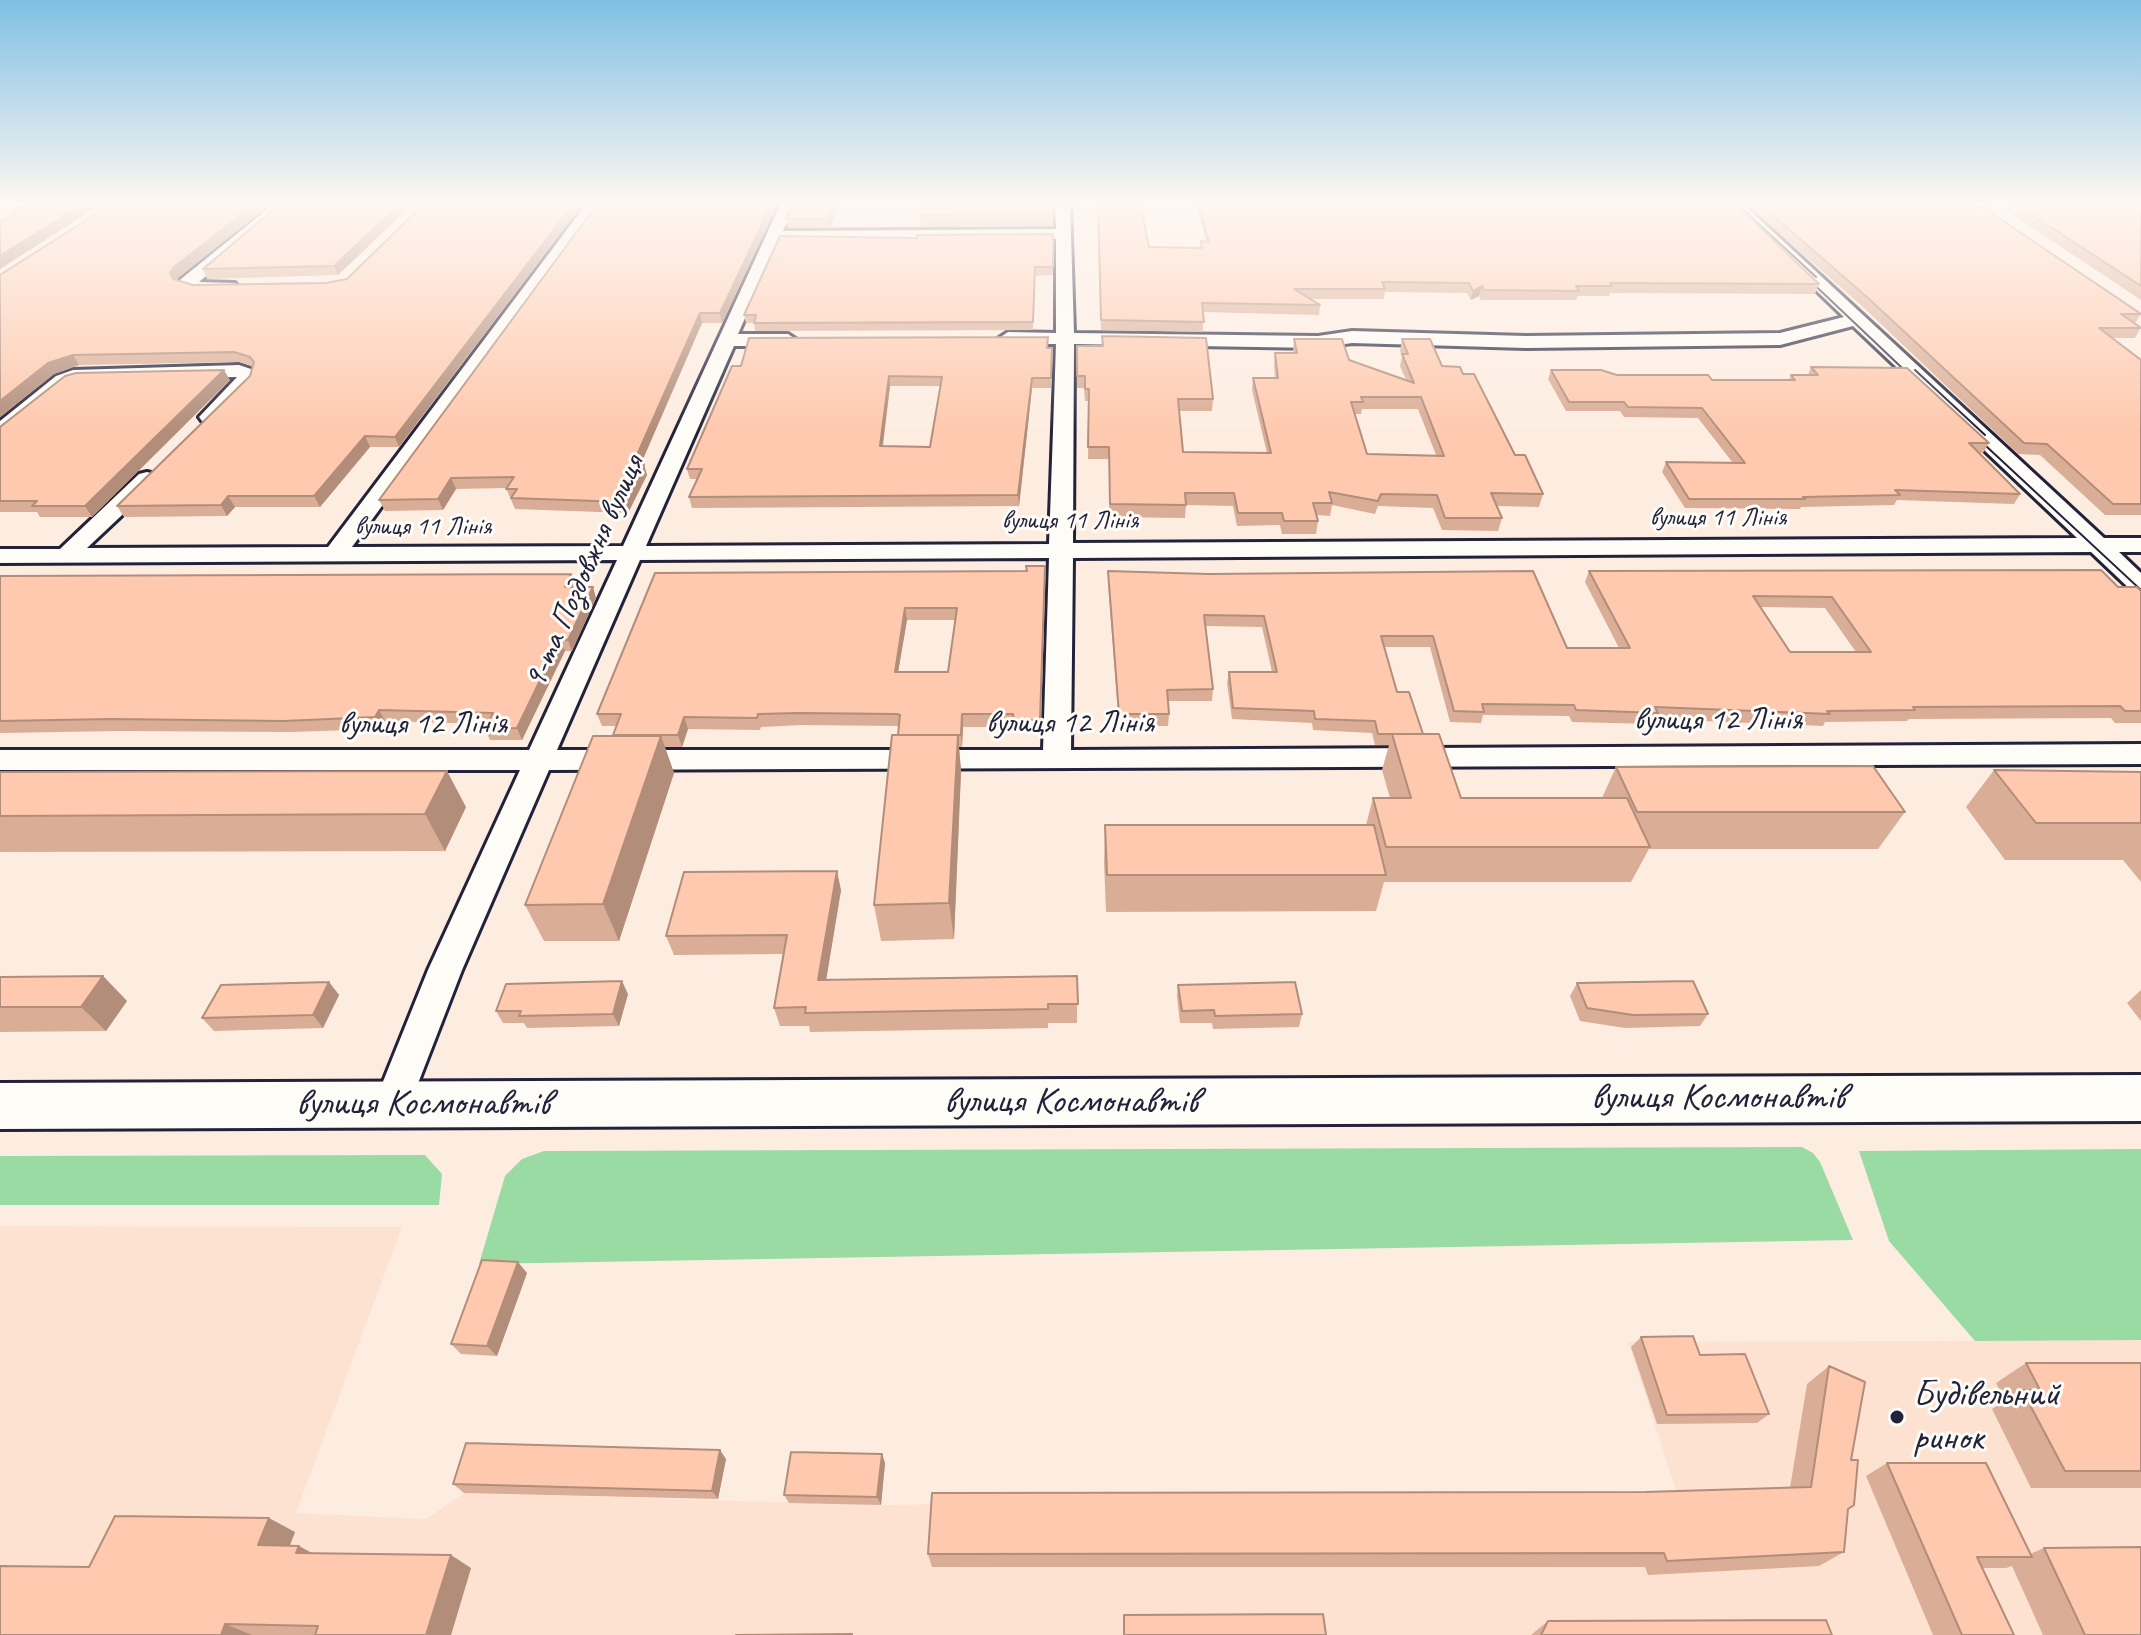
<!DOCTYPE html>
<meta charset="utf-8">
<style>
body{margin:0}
canvas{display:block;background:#fdede1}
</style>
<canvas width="2141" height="1635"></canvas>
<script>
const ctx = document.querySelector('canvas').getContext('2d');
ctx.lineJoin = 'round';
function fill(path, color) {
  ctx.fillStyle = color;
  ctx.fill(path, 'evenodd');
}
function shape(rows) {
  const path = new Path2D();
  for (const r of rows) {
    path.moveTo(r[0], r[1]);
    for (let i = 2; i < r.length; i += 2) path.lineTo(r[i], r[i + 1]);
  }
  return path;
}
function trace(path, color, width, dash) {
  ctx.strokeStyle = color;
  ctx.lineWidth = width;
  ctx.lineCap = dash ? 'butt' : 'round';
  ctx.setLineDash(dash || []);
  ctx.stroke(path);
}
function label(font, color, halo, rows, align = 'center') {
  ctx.font = font + ' Caveat,sans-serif';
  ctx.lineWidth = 6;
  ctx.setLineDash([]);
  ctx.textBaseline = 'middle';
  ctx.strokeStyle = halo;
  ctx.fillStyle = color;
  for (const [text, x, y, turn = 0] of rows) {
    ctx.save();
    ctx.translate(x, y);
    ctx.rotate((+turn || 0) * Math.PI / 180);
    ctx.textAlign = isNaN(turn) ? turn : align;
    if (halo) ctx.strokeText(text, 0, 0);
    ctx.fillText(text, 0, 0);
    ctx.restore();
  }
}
const built = shape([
 [0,1226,402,1227,296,1513,426,1519,464,1493,881,1505,1677,1493,1628,1342,2141,1340,2141,1635,0,1635]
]);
const green = shape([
 [1802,1147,1813,1153,1820,1162,1853,1240,479,1264,505,1176,522,1159,544,1151],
 [2141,1149,2141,1340,1975,1341,1889,1241,1859,1151],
 [425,1155,442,1174,439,1205,0,1205,0,1156]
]);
const street = shape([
 [275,203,292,203,199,282,235,283,238,287,235,291,198,292,181,287,178,283,181,279,275,203],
 [587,203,603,203,352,547,623,546,781,203,796,203,783,231,1056,229,1055,203,1070,203,1074,333,1318,336,1352,331,1526,336,1780,333,1844,317,1725,203,1742,203,2104,538,2141,538,2141,552,2119,552,2141,573,2141,593,2132,591,2091,552,1073,558,1071,750,2141,744,2141,764,549,770,462,970,410,1104,405,1116,392,1120,379,1116,374,1104,428,970,520,770,0,770,0,750,529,750,617,560,0,563,0,549,60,549,139,474,147,472,155,474,158,479,155,484,87,548,328,547,587,203],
 [1056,239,1056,333,1008,332,999,338,1008,344,1056,344,1049,544,646,546,734,346,788,346,797,340,788,334,738,334,779,241,1056,239],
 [1853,326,2077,538,1073,543,1074,344,1318,348,1352,343,1526,348,1780,345,1853,326],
 [1049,558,1043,750,557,750,640,560,1049,558],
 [239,365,254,370,256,380,216,421,202,421,199,417,237,377,82,380,70,384,7,435,0,437,0,421,56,376,73,370,239,365]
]);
const secondary = shape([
 [2141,1075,2141,1121,0,1129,0,1083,2141,1075]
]);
const tram = shape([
 [1736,203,1816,277],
 [1803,274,1919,384],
 [1915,370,1985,435],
 [1972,433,2141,590]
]);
const wall = shape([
 [113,203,272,203,179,277,177,280,193,285,326,283,347,279,399,447,370,447,320,507,235,507,227,516,124,517,117,506,250,376,253,366,239,362,79,365,54,374],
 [281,203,414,203,338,275,207,279,203,269],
 [598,203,778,203,722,323,702,323,641,464,647,475,628,513,515,509,506,488,456,489,443,510,385,511,379,500],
 [839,203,830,228,788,228,786,219],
 [1052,203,1053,226,921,227,920,215],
 [1097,203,1149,247,1201,248,1201,241,1206,241,1195,203,1734,203,1819,284,1815,294,1610,293,1609,296,1578,296,1576,300,1481,300,1479,296,1471,300,1467,293,1385,292,1384,299,1310,299,1320,305,1319,315,1203,312,1203,332,1101,330],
 [1745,203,1929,203,2141,314,2135,323,2141,327,2135,338,2112,338,2141,360,2141,515,2105,515,2040,455,2018,454,1864,308],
 [2009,203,2141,203,2141,300,2013,215,2017,208],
 [1053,234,1053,275,1035,276,1033,330,755,331,754,323,746,323,744,315,917,238],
 [1102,336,1213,399,1212,411,1179,411,1183,452,1267,453,1252,390,1253,378,1275,378,1274,364,1275,353,1293,353,1294,339,1349,360,1406,380,1400,366,1402,357,1400,351,1402,339,1442,366,1463,374,1515,455,1543,494,1539,507,1497,506,1502,518,1498,531,1442,530,1433,508,1378,506,1375,514,1332,505,1330,516,1317,515,1318,521,1316,534,1282,534,1280,525,1237,526,1233,506,1186,505,1185,518,1109,517,1109,459,1088,459,1089,401,1085,401,1084,388,1077,388,1077,346,1102,346],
 [1362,409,1418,409,1436,455,1367,454,1355,414,1361,414],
 [1052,348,1051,388,1032,388,1019,506,692,508,689,497,698,479,690,479,687,469,732,366],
 [890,386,940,386,930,447,883,446],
 [1811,367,1989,443,1983,453,1979,453,2020,494,2014,504,1897,500,1894,505,1801,507,1800,509,1685,508,1662,472,1666,462,1733,463,1698,418,1624,417,1620,411,1566,411,1548,379,1551,370,1617,375,1712,380,1789,380,1791,375,1808,375],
 [230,380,92,517,40,517,37,512,0,512,0,427],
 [1108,571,1567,648,1619,648,1585,582,1589,571,2118,587,2141,591,2141,723,2115,723,2111,718,1909,719,1907,721,1825,722,1823,726,1655,719,1652,724,1572,722,1569,716,1483,715,1481,723,1450,722,1430,647,1384,647,1397,692,1461,798,1602,798,1616,767,1905,812,1878,849,1649,849,1631,882,1384,882,1376,911,1106,912,1104,862,1105,825,1366,825,1373,798,1390,798,1382,770,1389,745,1375,745,1372,733,1313,730,1312,723,1232,719,1227,683,1229,672,1272,672,1262,627,1205,626,1213,689,1212,701,1168,701,1169,714,1168,726,1119,726,1108,583],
 [1761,607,1825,608,1856,652,1790,652],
 [655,573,1045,578,1041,732,1014,732,1014,727,963,727,962,747,959,747,961,771,954,939,881,941,874,905,899,726,802,725,761,727,760,730,688,729,682,747,665,747,674,773,619,941,544,941,525,905,613,736,616,726,602,726,597,714],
 [907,620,955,620,948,672,898,672],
 [571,574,575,585,574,587,596,598,572,651,565,651,522,740,490,740,485,729,488,724,385,721,381,729,291,732,120,731,0,733,0,576],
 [1994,770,2141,823,2141,882,2123,860,2005,860,1966,807],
 [0,772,466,807,445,851,0,852],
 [841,890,826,980,1077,976,1077,1023,1048,1023,1048,1028,810,1032,809,1026,780,1026,774,1008,783,954,674,955,666,936],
 [103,976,127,1001,106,1031,0,1032,0,977],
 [329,982,339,995,323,1028,214,1031,202,1018],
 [1577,983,1708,1014,1700,1026,1625,1028,1580,1021,1570,996],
 [1178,985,1302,1014,1299,1027,1213,1029,1212,1023,1180,1023,1177,997],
 [2141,990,2141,1021,2127,1003],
 [628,994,619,1026,527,1028,524,1023,503,1023,496,1011],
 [527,1273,497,1356,461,1354,451,1344],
 [1641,1337,1700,1355,1769,1414,1757,1423,1657,1424,1631,1347],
 [2026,1363,2141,1363,2141,1488,2031,1488,1992,1409,2005,1401,1996,1383],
 [1829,1366,1851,1460,1844,1552,1819,1566,1648,1575,1645,1567,932,1567,928,1554,1790,1488,1807,1384],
 [882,1454,885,1463,881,1505,789,1503,784,1495],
 [726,1459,718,1499,464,1493,453,1484],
 [1887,1463,2030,1554,2044,1548,2141,1635,2043,1635,2012,1566,2006,1568,1983,1568,2014,1635,1933,1635,1866,1476],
 [295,1532,290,1546,299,1546,312,1553,471,1568,451,1635,0,1635,89,1567],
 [1548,1621,1832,1635,1531,1635]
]);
const shadedWall = shape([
 [84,203,103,203,0,269,0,256],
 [256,203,272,203,179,277,175,283,170,273,174,267],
 [401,203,414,203,338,275,334,266],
 [574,203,583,203,399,447,395,437],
 [772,203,778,203,722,323,720,313],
 [834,203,839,203,830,228,828,219],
 [1482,286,1479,296,1471,300,1473,291],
 [700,313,702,323,636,475,633,464],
 [73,355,79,365,54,374,0,417,0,401,48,363],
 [224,370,230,380,92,517,85,506],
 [889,376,890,386,881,457,880,446],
 [1032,378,1032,388,1019,506,1018,495],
 [365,436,370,447,320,507,314,496],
 [644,464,647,475,628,513,624,502],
 [451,478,456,489,443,510,438,499],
 [228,496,235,507,227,516,221,505],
 [571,574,575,585,569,598,565,587],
 [593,587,596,598,572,651,568,640],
 [905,608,907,620,896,684,895,672],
 [560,639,565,651,522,740,517,728],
 [379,710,385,721,381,729,375,717],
 [962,714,963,727,962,747,961,735],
 [684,717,688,729,682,747,678,735],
 [958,735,961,771,954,939,949,903],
 [661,736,674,773,619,941,603,904],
 [447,771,466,807,445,851,425,814],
 [837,871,841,890,823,999,818,980],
 [103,976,127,1001,106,1031,81,1007],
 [622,981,628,994,619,1026,613,1014],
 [329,982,339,995,323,1028,313,1015],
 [518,1262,527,1273,497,1356,487,1346],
 [720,1450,726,1459,718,1499,712,1491],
 [882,1454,885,1463,881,1505,877,1497],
 [269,1518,295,1532,284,1559,258,1545],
 [299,1546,324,1560,296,1553],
 [451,1555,471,1568,451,1635,426,1635],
 [225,1624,252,1635,221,1635]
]);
const building = shape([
 [32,203,84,203,0,256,0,222,32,203],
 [113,203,256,203,174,267,170,273,173,279,193,285,326,283,347,279,425,203,574,203,395,437,365,436,314,496,228,496,221,505,117,506,250,376,254,362,250,357,234,352,73,355,48,363,0,401,0,275,113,203],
 [281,203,401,203,334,266,203,269,281,203],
 [598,203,772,203,720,313,700,313,633,464,644,464,624,502,511,498,517,489,506,489,514,477,451,478,438,499,379,500,598,203],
 [793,203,834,203,828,219,786,219,793,203],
 [922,203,1052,203,1053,214,920,215,922,203],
 [1098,203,1140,203,1149,247,1202,248,1201,241,1209,242,1198,203,1734,203,1819,284,1610,283,1612,286,1576,286,1579,291,1484,290,1482,286,1473,291,1469,283,1382,282,1385,289,1294,289,1320,305,1202,303,1204,322,1101,320,1098,203],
 [1759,203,1929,203,1932,205,1981,206,2141,314,2121,314,2141,328,2099,328,2141,360,2141,504,2113,504,2047,444,2024,443,1868,298,1759,203],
 [2029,203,2141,203,2141,286,2018,206,2034,206,2029,203],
 [1053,234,1053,267,1035,267,1033,322,754,323,756,315,744,315,780,236,917,238,917,235,1053,234],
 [1102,336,1206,338,1213,399,1178,399,1183,452,1271,453,1253,378,1278,378,1275,353,1297,353,1294,339,1342,339,1349,360,1414,383,1402,354,1408,354,1402,339,1430,339,1442,366,1460,367,1463,374,1474,374,1515,455,1525,455,1543,494,1491,493,1502,518,1445,518,1437,495,1381,494,1378,501,1329,492,1332,503,1313,503,1318,521,1284,521,1282,513,1238,513,1234,493,1185,493,1186,505,1110,504,1109,447,1088,447,1089,389,1085,389,1085,376,1077,376,1077,346,1103,346,1102,336],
 [1361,397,1421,397,1444,456,1367,454,1351,402,1363,402,1361,397],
 [1048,337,1047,348,1052,348,1051,378,1032,378,1018,495,689,497,702,469,687,469,732,366,741,366,749,338,1048,337],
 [889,376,942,377,930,447,880,446,889,376],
 [1811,367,1907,368,1989,443,1969,443,2020,494,1895,490,1900,495,1803,497,1805,499,1689,499,1666,462,1745,463,1702,408,1628,407,1624,402,1569,402,1551,370,1601,370,1617,375,1708,375,1712,380,1795,380,1791,375,1818,375,1811,367],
 [224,370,85,506,32,506,37,501,0,501,0,427,65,376,76,373,224,370],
 [1026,566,1045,566,1040,720,1014,720,1013,714,962,714,961,735,898,735,900,715,897,714,799,713,758,714,757,718,684,717,678,735,613,735,621,714,597,714,655,573,1027,571,1026,566],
 [905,608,957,608,948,672,895,672,905,608],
 [2101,570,2118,587,2137,587,2141,591,2141,711,2125,711,2120,706,1913,707,1915,710,1827,711,1830,714,1655,707,1658,713,1576,710,1574,705,1482,704,1484,712,1454,711,1433,636,1381,636,1397,692,1409,692,1423,734,1378,734,1375,721,1315,719,1314,711,1233,708,1229,672,1277,672,1264,616,1204,615,1213,689,1167,690,1169,714,1119,714,1108,571,1208,574,1533,571,1567,648,1630,648,1589,571,2101,570],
 [1753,596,1832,597,1871,652,1790,652,1753,596],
 [571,574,565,587,593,587,568,640,560,639,517,728,485,729,493,713,379,710,375,717,284,721,111,719,0,721,0,576,571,574],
 [1392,734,1439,734,1461,798,1627,798,1650,847,1386,847,1373,798,1411,798,1392,734],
 [892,735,958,735,949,903,874,905,892,735],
 [593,736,661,736,603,904,525,905,593,736],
 [1873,766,1905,812,1637,812,1616,767,1873,766],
 [1994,770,2141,772,2141,823,2036,823,1994,770],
 [447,771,425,814,0,816,0,772,447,771],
 [1105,825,1374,825,1386,875,1107,875,1105,825],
 [837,871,818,980,1077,976,1078,1004,1048,1004,1048,1009,805,1013,806,1007,774,1008,787,935,666,936,684,872,837,871],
 [103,976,81,1007,0,1007,0,977,103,976],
 [622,981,613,1014,519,1016,521,1011,496,1011,506,984,622,981],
 [1693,981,1708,1014,1633,1015,1587,1008,1577,983,1693,981],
 [329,982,313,1015,202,1018,221,985,329,982],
 [1295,982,1302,1014,1215,1016,1214,1010,1182,1011,1178,985,1295,982],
 [482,1260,518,1262,487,1346,451,1344,482,1260],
 [1693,1336,1700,1355,1745,1354,1769,1414,1667,1415,1641,1337,1693,1336],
 [2026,1363,2141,1363,2141,1471,2065,1471,2022,1390,2040,1390,2026,1363],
 [1829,1366,1865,1382,1851,1460,1858,1460,1854,1505,1848,1509,1844,1552,1667,1561,1664,1553,928,1554,932,1493,1645,1492,1811,1487,1829,1366],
 [466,1443,720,1450,712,1491,453,1484,466,1443],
 [791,1452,882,1454,877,1497,784,1495,791,1452],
 [1887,1463,1986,1463,2032,1557,1977,1557,2014,1635,1962,1635,1887,1463],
 [115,1516,269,1518,258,1545,299,1546,296,1553,451,1555,426,1635,315,1635,318,1626,225,1624,221,1635,0,1635,0,1566,89,1567,115,1516],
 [2141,1547,2141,1635,2085,1635,2044,1548,2141,1547],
 [1323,1614,1326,1635,1124,1635,1124,1615,1323,1614],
 [1826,1620,1832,1635,1541,1635,1548,1621,1826,1620],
 [852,1634,852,1635,736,1635,852,1634]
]);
const markers = [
 [1897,1417,8,"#22223b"]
];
const farStreetnames = [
 ["вулиця 11 Лінія",1718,518],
 ["вулиця 11 Лінія",1070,521],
 ["вулиця 11 Лінія",423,527]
];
const streetNames = [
 ["9-та Поздовжня вулиця",585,572,-66],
 ["вулиця 12 Лінія",1718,721],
 ["вулиця 12 Лінія",1070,724],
 ["вулиця 12 Лінія",423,725]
];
const nearStreetnames = [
 ["вулиця Космонавтів",1718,1098],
 ["вулиця Космонавтів",1071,1102],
 ["вулиця Космонавтів",423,1104]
];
const nearPoinames = [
 ["Будівельний",1913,1395],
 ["ринок",1913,1439]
];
fill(built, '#fde2d2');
fill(green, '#9adaa3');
trace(street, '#22223b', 6);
trace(secondary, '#22223b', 6);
fill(street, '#fdfcf7');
fill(secondary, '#fdfcf7');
trace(tram, '#22223b', 2);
fill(wall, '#daad96');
fill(shadedWall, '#b28d7a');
fill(building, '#fec9ae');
trace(building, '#b28d7a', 2);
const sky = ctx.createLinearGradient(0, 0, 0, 432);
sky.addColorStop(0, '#7fc0e3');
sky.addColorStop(0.47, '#fef7f2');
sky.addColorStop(1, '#fef7f200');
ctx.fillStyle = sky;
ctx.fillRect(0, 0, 2141, 432);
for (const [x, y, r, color] of markers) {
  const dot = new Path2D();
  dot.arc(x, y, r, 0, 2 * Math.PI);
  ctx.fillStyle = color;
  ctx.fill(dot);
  trace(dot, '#fdfcf7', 3);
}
label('26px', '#22223b', '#fdfcf7', farStreetnames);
label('32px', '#22223b', '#fdfcf7', streetNames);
label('38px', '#22223b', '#fdfcf7', nearStreetnames);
label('38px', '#22223b', '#fdfcf7', nearPoinames, 'left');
</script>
